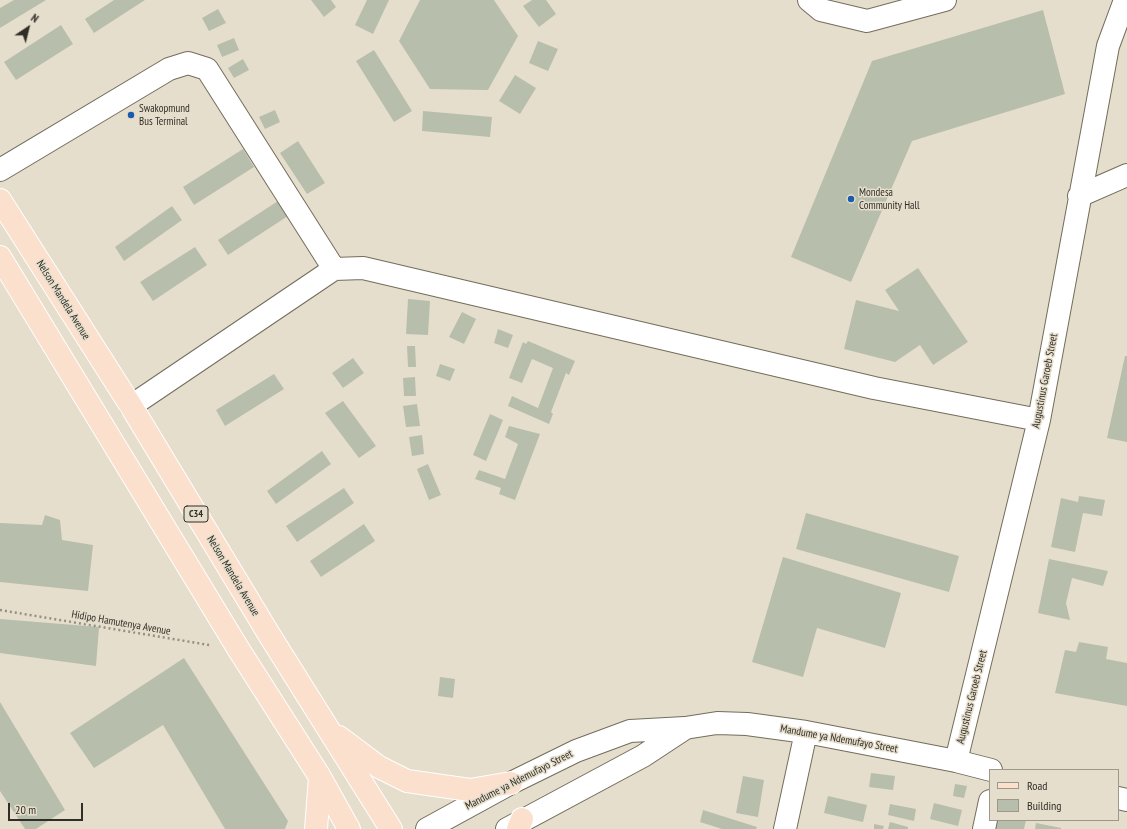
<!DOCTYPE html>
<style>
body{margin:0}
#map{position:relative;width:1127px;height:829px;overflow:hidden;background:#e6decc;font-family:"PT Sans Narrow",sans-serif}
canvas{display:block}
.legend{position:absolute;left:989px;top:769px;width:130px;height:52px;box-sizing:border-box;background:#e6decc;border:1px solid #9e988a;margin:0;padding:5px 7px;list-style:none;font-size:12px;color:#312e27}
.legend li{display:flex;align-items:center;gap:8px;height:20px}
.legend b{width:20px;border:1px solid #9e988a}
.north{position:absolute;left:8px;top:8px;width:40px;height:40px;-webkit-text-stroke:3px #e6decc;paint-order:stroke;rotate:35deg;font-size:11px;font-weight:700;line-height:16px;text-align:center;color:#312e27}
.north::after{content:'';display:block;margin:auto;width:14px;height:18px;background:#312e27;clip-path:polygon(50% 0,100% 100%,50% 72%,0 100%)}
.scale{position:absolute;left:8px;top:803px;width:75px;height:18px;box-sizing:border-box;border:2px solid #312e27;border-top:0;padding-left:5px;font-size:12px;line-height:14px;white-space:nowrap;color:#312e27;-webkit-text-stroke:3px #e6decc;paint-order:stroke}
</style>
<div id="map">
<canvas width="1127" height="829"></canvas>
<ul class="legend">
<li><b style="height:5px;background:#fbe0ce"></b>Road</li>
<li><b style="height:11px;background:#b8beac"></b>Building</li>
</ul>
<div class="north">N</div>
<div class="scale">20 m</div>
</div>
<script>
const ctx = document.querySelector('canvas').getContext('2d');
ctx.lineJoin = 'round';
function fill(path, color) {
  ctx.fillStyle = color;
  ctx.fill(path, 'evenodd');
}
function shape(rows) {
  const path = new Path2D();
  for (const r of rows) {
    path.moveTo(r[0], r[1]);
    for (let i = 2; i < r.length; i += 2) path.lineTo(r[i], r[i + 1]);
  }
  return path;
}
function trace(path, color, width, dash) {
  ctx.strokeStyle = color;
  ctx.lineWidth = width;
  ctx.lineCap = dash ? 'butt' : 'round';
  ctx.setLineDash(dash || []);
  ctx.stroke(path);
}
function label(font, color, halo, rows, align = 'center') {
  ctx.font = font + ' "PT Sans Narrow",sans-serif';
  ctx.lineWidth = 3;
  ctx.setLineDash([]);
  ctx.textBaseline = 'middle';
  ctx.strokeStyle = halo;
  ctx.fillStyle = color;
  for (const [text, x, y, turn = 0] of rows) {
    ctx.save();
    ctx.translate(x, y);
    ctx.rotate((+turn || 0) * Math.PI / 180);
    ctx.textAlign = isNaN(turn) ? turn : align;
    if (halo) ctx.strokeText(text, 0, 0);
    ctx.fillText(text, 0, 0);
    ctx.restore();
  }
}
const building = shape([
 [14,0,46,0,0,28,0,8],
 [114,0,145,0,94,33,85,19],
 [311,0,331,0,336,7,324,17],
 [367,0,389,0,373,34,355,25],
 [420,0,494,0,518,36,488,90,430,89,399,41],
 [532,0,546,0,556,14,539,27,523,6],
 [218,9,226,23,209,31,202,18],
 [1043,10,1065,94,912,141,851,282,791,257,872,61],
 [61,25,73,44,16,80,4,62],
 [234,38,239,50,222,57,217,45],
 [538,41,558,49,548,71,529,63],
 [374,50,412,111,394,122,356,61],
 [243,59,249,70,234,78,228,68],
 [515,75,536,88,520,114,499,101],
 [275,110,280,122,265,129,259,117],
 [423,111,492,117,490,137,422,131],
 [298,141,325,183,307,194,280,153],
 [243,149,254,167,194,205,183,187],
 [278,201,288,216,228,255,218,240],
 [172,206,182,220,124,261,115,247],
 [195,247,207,265,153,301,140,282],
 [918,268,968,342,933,365,920,345,895,362,844,349,856,300,899,311,885,290],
 [408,299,430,301,428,335,406,334],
 [462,312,476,319,464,344,449,337],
 [498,329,513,335,508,348,494,343],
 [528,341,575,361,569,375,566,373,551,412,553,414,549,424,508,406,512,396,538,408,553,368,532,359,522,383,509,378,523,342,526,344],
 [407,346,415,346,416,367,408,367],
 [1125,356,1127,356,1127,442,1107,438],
 [353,358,364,373,343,388,332,373],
 [440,364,455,369,450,381,436,376],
 [274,374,284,389,225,426,216,410],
 [415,377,416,396,404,396,403,378],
 [343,401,376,446,359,458,325,413],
 [417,404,420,426,406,427,403,406],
 [490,414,503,420,486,461,473,455],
 [509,426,540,434,515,500,499,494,501,488,475,479,479,470,505,479,518,444,505,437],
 [422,435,424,454,412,456,409,437],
 [322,451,331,464,276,504,267,491],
 [428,464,441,495,429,500,417,469],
 [344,488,354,503,297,542,286,526],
 [1079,496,1105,500,1102,516,1083,513,1075,552,1051,547,1061,498,1078,502],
 [806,513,959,556,949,592,796,549],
 [45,515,60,520,62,540,93,545,88,591,0,582,0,523,42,525],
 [364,524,375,541,321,577,310,561],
 [783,557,901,593,885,648,817,628,803,677,752,662],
 [1049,559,1108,571,1103,586,1072,578,1066,603,1070,620,1038,613],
 [0,619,99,627,96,666,0,653],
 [1079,642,1108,647,1106,659,1127,663,1127,706,1055,693,1065,650,1076,652],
 [184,658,288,821,285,829,225,829,163,725,94,768,70,733],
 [440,677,455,679,453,698,438,696],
 [0,702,65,810,36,829,25,829,0,791],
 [871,773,895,776,893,790,869,787],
 [743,776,764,780,758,817,736,813],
 [955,784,967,786,964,798,953,796],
 [828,796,867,805,863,822,824,813],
 [934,803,962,810,958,826,930,819],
 [890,804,916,809,914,821,888,815],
 [703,810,757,827,756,829,722,829,700,822],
 [995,820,1026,820,1024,829,993,829],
 [890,822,908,827,908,829,888,829],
 [1036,823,1061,828,1061,829,1035,829],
 [874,824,884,826,883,829,874,829]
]);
const path = shape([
 [0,610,209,645]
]);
const minor = shape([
 [809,0,821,10,867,21,945,0],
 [0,170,169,69,188,63,207,69,334,269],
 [1079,196,1127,175],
 [131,406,334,269,363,268,874,388,1039,420],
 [956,761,1039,420,1108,46,1125,0],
 [1118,798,1127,800],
 [427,829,511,783,576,751,630,731,685,728,717,723,747,724,806,732,956,761,991,770],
 [507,829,643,756,684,729],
 [785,829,806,732],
 [984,829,990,801]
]);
const major = shape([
 [0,200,131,406,270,636,391,829],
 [0,257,239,650,320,777,349,829],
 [339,737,379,767,407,781,470,790,511,783],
 [316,829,320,777],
 [518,829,522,819]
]);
const markers = [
 [131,115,4,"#1c5aab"],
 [851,199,4,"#1c5aab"]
];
const shields = [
 [196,514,24]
];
const shieldNames = [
 ["C34",196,514]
];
const poiNames = [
 ["Swakopmund",139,109],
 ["Bus Terminal",139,122],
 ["Mondesa",859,193],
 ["Community Hall",859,206]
];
const streetNames = [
 ["Nelson Mandela Avenue",63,300,58],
 ["Augustinus Garoeb Street",1045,381,-79],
 ["Nelson Mandela Avenue",233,576,59],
 ["Hidipo Hamutenya Avenue",121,623,10],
 ["Augustinus Garoeb Street",972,697,-76],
 ["Mandume ya Ndemufayo Street",839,739,10],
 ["Mandume ya Ndemufayo Street",519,780,-27]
];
fill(building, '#b8beac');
trace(minor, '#736d5c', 24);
trace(major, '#fff', 24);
trace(path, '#948f81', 2.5, [2, 3]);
trace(minor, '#fff', 22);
trace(major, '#fbe0ce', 22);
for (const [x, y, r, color] of markers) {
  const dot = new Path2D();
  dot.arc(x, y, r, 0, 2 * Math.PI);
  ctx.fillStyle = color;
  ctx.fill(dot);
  trace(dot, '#e6decc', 1.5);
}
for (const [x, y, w] of shields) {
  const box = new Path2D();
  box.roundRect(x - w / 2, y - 8, w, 16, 3);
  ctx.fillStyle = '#e6decc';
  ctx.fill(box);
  trace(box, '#312e27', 1);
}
label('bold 10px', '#312e27', null, shieldNames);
label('11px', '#312e27', '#e6decc', poiNames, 'left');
label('11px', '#312e27', '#e6decc', streetNames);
</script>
